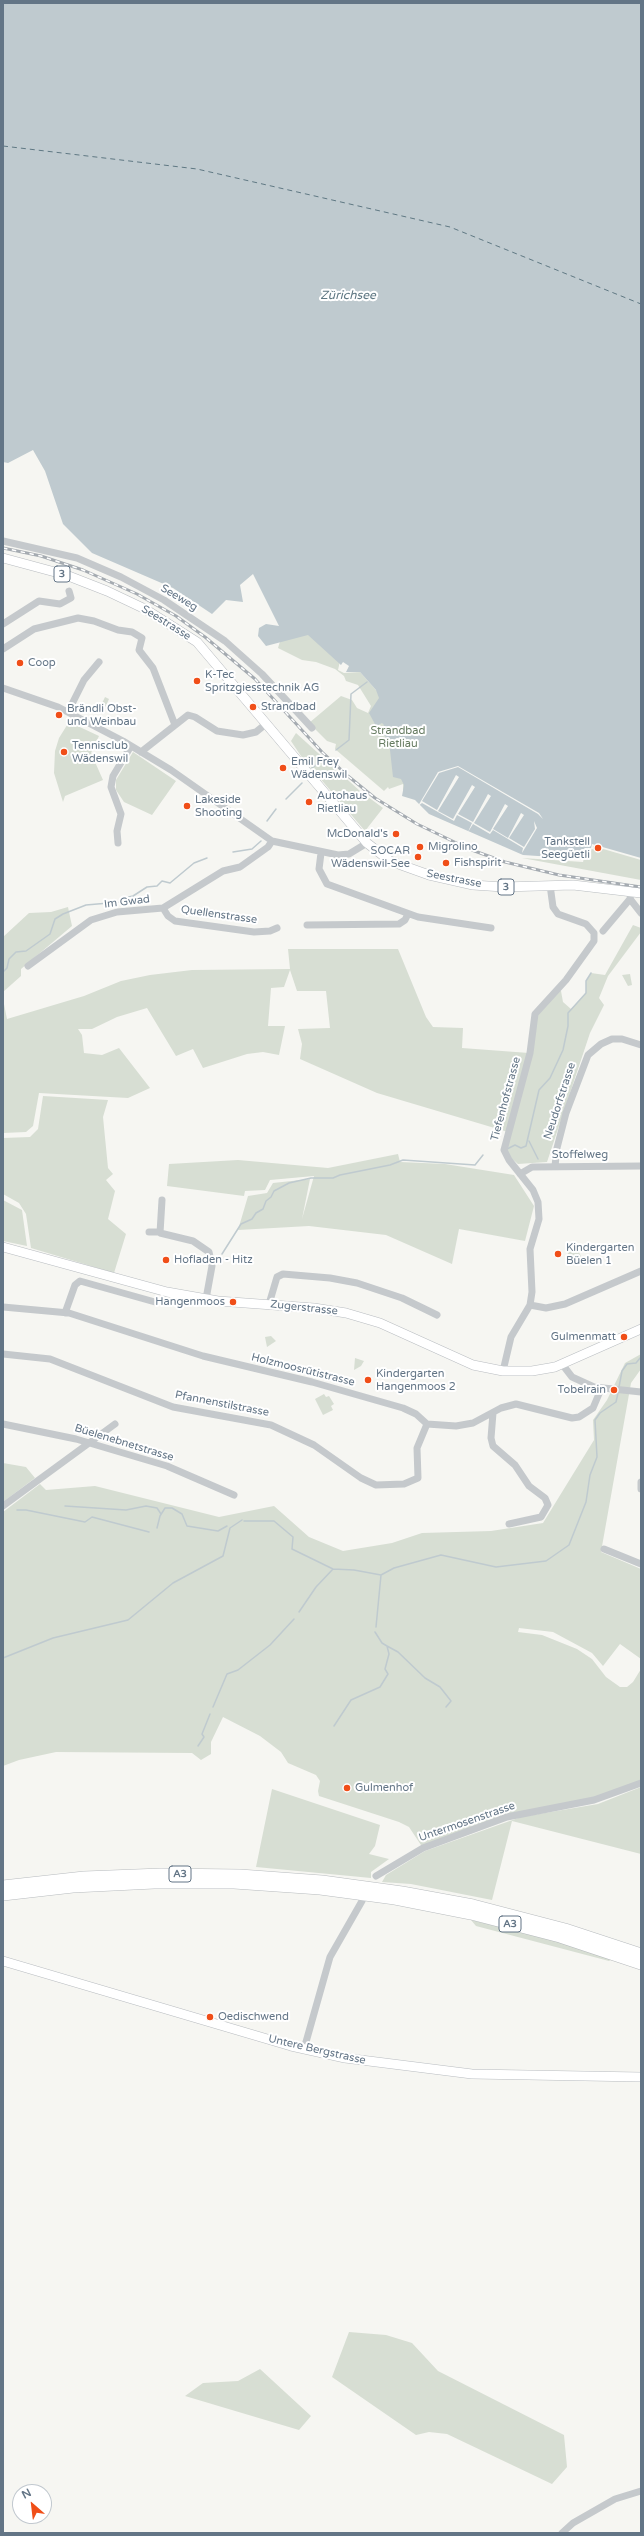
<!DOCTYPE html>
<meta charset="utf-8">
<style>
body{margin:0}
#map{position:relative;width:644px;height:2536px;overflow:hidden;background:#f6f6f2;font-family:"Varela Round",sans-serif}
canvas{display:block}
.frame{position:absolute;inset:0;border:4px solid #637586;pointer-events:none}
.north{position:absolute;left:12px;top:2484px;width:40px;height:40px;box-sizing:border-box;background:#fff;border:1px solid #c1c8cf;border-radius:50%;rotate:332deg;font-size:11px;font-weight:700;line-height:16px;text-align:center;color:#637586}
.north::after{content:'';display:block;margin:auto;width:14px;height:18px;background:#f04e18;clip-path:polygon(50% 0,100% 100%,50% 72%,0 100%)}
</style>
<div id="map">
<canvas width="644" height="2536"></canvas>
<div class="frame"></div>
<div class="north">N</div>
</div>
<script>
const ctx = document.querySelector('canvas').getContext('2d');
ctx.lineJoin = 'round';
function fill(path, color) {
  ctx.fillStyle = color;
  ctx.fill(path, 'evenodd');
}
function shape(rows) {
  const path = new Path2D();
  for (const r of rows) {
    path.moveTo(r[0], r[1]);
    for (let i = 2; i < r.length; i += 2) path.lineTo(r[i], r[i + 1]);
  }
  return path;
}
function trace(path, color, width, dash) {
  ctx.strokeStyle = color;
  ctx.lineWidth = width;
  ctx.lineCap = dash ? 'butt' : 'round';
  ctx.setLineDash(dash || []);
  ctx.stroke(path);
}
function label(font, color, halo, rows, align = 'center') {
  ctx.font = font + ' "Varela Round",sans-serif';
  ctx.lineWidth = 4;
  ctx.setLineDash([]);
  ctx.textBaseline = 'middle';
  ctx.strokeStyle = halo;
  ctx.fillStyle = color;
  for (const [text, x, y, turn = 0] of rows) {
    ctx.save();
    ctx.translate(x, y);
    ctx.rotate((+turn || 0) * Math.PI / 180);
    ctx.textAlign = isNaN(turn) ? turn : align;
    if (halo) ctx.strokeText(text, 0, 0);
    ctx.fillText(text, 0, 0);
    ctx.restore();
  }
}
const green = shape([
 [303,629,340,661,338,670,344,673,360,672,376,690,437,716,403,793,403,784,389,789,388,787,384,791,335,749,336,744,327,741,309,723,341,696,352,700,357,708,368,713,371,706,358,685,346,681,344,676,335,669,316,662,302,660,278,648,281,638],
 [105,697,109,699,102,714,98,712],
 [69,722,99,736,91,753,103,780,65,796,63,802,54,773,55,751,59,738],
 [296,733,360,791,383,808,365,831,301,756,291,741],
 [133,752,176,781,152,815,124,802,116,790,116,780],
 [593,846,641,860,641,880,522,858,583,862,586,851,593,849],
 [68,907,72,926,21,969,21,976,3,992,3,937,29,913,51,912],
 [633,925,641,928,641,932,608,976,599,998,604,1005,590,1033,547,1162,518,1164,511,1158,506,1149,508,1132,377,1093,300,1059,302,1044,298,1029,330,1028,326,991,297,991,290,970,284,987,271,988,268,1026,285,1026,279,1055,263,1052,247,1054,203,1068,193,1049,176,1056,147,1008,117,1017,92,1029,78,1029,82,1035,84,1053,102,1055,119,1048,150,1088,128,1098,39,1093,33,1126,26,1132,3,1133,3,999,7,1019,84,996,121,981,150,975,192,970,290,969,288,949,398,949,426,1017,433,1027,463,1028,462,1048,529,1053,535,1014,557,990,561,991,563,1002,571,1009,586,993,586,981,591,973,605,975],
 [630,974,632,985,628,986,622,975],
 [43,1096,108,1100,103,1117,108,1168,113,1174,106,1180,115,1191,108,1219,126,1234,114,1273,31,1248,26,1214,19,1203,3,1194,3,1138,30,1137,38,1129],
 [398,1154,400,1162,445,1164,514,1175,534,1206,525,1241,459,1229,452,1264,386,1235,309,1226,238,1230,248,1196,267,1193,273,1183,310,1179,302,1219,314,1176,270,1180,265,1190,245,1191,244,1196,167,1186,169,1164,238,1160,328,1168],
 [3,1200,22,1210,27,1246,3,1241],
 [574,1243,583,1260,574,1265,565,1248],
 [271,1336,276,1341,267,1347,265,1337],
 [641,1354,641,1369,631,1383,601,1552,641,1569,641,1659,620,1644,603,1666,592,1653,553,1632,519,1628,518,1632,542,1635,577,1649,592,1659,606,1677,620,1687,627,1687,633,1682,641,1669,641,1783,594,1800,507,1817,423,1848,409,1827,399,1822,319,1796,318,1791,320,1781,316,1775,288,1763,281,1752,260,1736,223,1717,211,1742,211,1754,201,1760,192,1753,56,1752,19,1760,3,1766,3,1512,40,1484,46,1490,95,1486,219,1517,274,1506,309,1537,343,1551,392,1543,422,1533,491,1531,543,1523,594,1440,593,1420,607,1400,625,1363],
 [355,1358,364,1361,361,1366,354,1370],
 [324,1394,326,1397,329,1396,334,1404,331,1406,333,1410,323,1415,315,1399],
 [3,1463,26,1467,35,1478,3,1502],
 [641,1787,641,1854,512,1821,492,1900,411,1884,382,1882,386,1875,425,1851,521,1817,598,1804],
 [272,1789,380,1825,375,1846,369,1854,389,1859,371,1872,371,1878,256,1867],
 [471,1920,538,1935,612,1959,609,1961,476,1926],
 [349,2332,386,2335,412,2343,438,2371,564,2435,567,2467,552,2484,447,2434,429,2432,416,2435,332,2377],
 [260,2369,311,2416,299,2430,185,2396,203,2383,238,2381]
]);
const water = shape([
 [3,3,641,3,641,858,592,844,591,848,583,849,583,859,523,855,429,814,415,800,402,796,404,785,401,779,393,777,389,741,382,732,384,725,382,723,376,726,369,713,379,698,376,690,360,672,346,672,349,666,343,662,341,665,308,635,266,646,258,636,259,628,266,624,279,626,253,574,240,585,243,602,226,600,212,614,173,588,92,553,63,524,45,471,33,450,8,463,3,462]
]);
const pier = shape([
 [458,766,539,813,543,819,538,814,458,767,439,773,422,801,437,810,456,775,459,777,438,811,453,819,472,785,475,787,458,814,473,822,488,794,491,796,474,823,490,832,505,804,508,806,493,829,508,838,521,813,524,815,509,838,524,847,535,829,534,821,537,828,522,853,523,848,493,830,490,834,473,824,468,832,472,823,457,815,454,821,422,803,418,806,438,772]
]);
const stream = shape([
 [336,750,349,740,351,694,367,682],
 [312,768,323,759],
 [286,799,302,783],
 [267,821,276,809],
 [233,852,252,849,261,841],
 [3,972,7,968,9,959,16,952,26,951,50,934,55,919,63,914,86,905,120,902,124,898,133,896,147,887,157,886,162,881,170,883,194,863,207,858],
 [529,1141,538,1159],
 [507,1149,515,1145,521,1148,526,1146,539,1090,550,1078,563,1050,568,1026,568,1013,586,993,586,981,591,973],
 [222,1254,241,1224,252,1219,256,1213,263,1209,266,1201,271,1197,274,1191,289,1183,311,1178,333,1178,340,1175,390,1165,403,1160,475,1165,483,1155],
 [619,1387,622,1371,627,1364,636,1363,641,1357],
 [65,1506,126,1510,146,1506,157,1508,161,1514],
 [17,1510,26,1510,85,1522,92,1517,149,1532],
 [244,1521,274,1521,293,1537,292,1549,333,1569,354,1570,381,1575,394,1568,441,1555,496,1567,546,1561,569,1545,586,1502,590,1475,597,1457,595,1420,600,1413,616,1402,618,1393],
 [157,1528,160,1516,165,1508,172,1508,182,1514,187,1526,218,1531,227,1526],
 [299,1612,316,1587,333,1569],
 [376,1627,381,1575],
 [387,1646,398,1652,425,1678,440,1687,451,1701,446,1707],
 [3,1658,53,1638,128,1620,173,1583,223,1556,230,1528,242,1520],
 [213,1707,227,1674,238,1670,270,1645,294,1619],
 [334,1726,351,1700,380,1687,388,1674,385,1669,389,1654,387,1646,382,1643,375,1632],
 [198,1746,204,1737,202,1734,210,1714]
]);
const ferry = shape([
 [3,146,197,169,450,227,641,304]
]);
const minor = shape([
 [3,541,77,558,121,577,164,600,225,641,262,674,312,728],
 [3,624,39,601,60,604,71,598,69,591],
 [3,649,34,629,78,618,94,621,118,630,132,632,142,638,139,650,153,668,175,725],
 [3,688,58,707,123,741,171,770,272,841,338,855,349,854,367,843],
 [68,712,84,680,99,662],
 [141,752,188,715,195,717,217,731,243,735,256,732,267,723],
 [118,843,117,831,121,814,111,787,113,776,131,746],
 [321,853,319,869,327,884,418,917,491,928],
 [630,899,641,913],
 [163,908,168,916,175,921,254,932,270,931,277,928],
 [307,925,399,924,405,920,408,914],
 [603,931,630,899,631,892],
 [28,966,91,920,117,912,163,908,223,871,240,867,268,847,272,841],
 [555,1166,557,1148,566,1113,588,1055,601,1044,612,1039,622,1039,641,1045],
 [520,1174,532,1167,641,1166],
 [162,1200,160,1233,193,1241,209,1252,212,1266,206,1299],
 [149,1232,160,1232],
 [269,1304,277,1277,283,1274,330,1278,357,1283,402,1298,437,1315],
 [530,1305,546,1308,565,1304,641,1271],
 [3,1307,69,1313,203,1356,312,1382,403,1408,416,1414,427,1424,456,1426,473,1423,501,1408,516,1404,572,1418,579,1417,593,1408,601,1389],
 [65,1313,75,1285,80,1281,155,1302],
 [3,1354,50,1359,173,1407,271,1425,314,1445,361,1478,376,1485,404,1484,418,1478,417,1448,427,1424],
 [562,1364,572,1377,594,1387,641,1392],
 [503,1371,511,1337,530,1305,532,1292,530,1249,539,1219,538,1202,533,1190,509,1160,504,1150,530,1053,535,1014,566,980,594,941,594,933,586,924,558,914,553,907,550,885],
 [493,1413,491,1438,493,1446,515,1465,529,1486,545,1498,548,1505,541,1517,509,1524],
 [3,1424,76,1439,167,1466,234,1495],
 [641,1482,641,1489],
 [3,1506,115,1424],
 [604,1549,641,1564],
 [376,1876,423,1848,507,1817,594,1800,641,1783],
 [304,2049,330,1957,362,1901],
 [562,2533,573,2523,615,2499,641,2491]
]);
const major = shape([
 [3,558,66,575,107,591,145,609,197,642,367,843,390,861,429,875,473,885,503,887,573,885,641,893],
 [3,1247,167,1292,218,1301,314,1308,346,1313,380,1323,473,1365,503,1371,532,1371,555,1367,641,1329],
 [3,1961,291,2046,345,2058,472,2074,641,2077]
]);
const highway = shape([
 [3,1886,84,1877,161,1874,240,1875,322,1881,402,1892,473,1905,565,1929,641,1954],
 [3,1895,73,1887,154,1883,234,1883,320,1889,395,1899,471,1914,560,1937,641,1964]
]);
const rail = shape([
 [3,548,41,556,83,570,137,594,176,616,205,637,255,679,322,752,348,776,375,798,417,824,469,849,505,862,559,875,641,887]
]);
const markers = [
 [20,663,4,"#f04e18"],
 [197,681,4,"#f04e18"],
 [253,707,4,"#f04e18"],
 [59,715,4,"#f04e18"],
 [64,752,4,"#f04e18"],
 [283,768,4,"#f04e18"],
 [309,802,4,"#f04e18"],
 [187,806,4,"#f04e18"],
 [396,834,4,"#f04e18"],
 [420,847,4,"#f04e18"],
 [598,848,4,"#f04e18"],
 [418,857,4,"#f04e18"],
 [446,863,4,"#f04e18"],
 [558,1254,4,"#f04e18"],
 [166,1260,4,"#f04e18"],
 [233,1302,4,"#f04e18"],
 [624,1337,4,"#f04e18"],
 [368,1380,4,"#f04e18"],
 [614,1390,4,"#f04e18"],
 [347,1788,4,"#f04e18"],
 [210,2017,4,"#f04e18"]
];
const shields = [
 [62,574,16],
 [506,887,16],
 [180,1874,22],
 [510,1924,22]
];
const shieldNames = [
 ["3",62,574],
 ["3",506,887],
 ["A3",180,1874],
 ["A3",510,1924]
];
const streetNames = [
 ["Seeweg",179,598,31],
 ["Seestrasse",166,623,32],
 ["Seestrasse",454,879,11],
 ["Im Gwad",127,902,-7],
 ["Quellenstrasse",219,915,8],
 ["Tiefenhofstrasse",506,1099,-75],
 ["Neudorfstrasse",560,1101,-72],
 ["Stoffelweg",580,1155],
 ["Zugerstrasse",304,1308,6],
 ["Holzmoosrütistrasse",303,1370,14],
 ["Pfannenstilstrasse",222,1404,11],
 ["Büelenebnetstrasse",124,1443,17],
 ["Untermosenstrasse",467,1822,-19],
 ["Untere Bergstrasse",317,2050,13]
];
const poiNames = [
 ["Coop",28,663],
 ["K-Tec",205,675],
 ["Spritzgiesstechnik AG",205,688],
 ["Strandbad",261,707],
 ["Brändli Obst-",67,709],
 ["und Weinbau",67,722],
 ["Tennisclub",72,746],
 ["Wädenswil",72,759],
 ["Emil Frey",291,762],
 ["Wädenswil",291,775],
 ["Autohaus",317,796],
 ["Rietliau",317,809],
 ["Lakeside",195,800],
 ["Shooting",195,813],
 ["McDonald's",388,834,"right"],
 ["Tankstell",590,842,"right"],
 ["Seegüetli",590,855,"right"],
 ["Migrolino",428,847],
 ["SOCAR",410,851,"right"],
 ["Wädenswil-See",410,864,"right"],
 ["Fishspirit",454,863],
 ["Kindergarten",566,1248],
 ["Büelen 1",566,1261],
 ["Hofladen - Hitz",174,1260],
 ["Hangenmoos",225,1302,"right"],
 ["Gulmenmatt",616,1337,"right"],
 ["Kindergarten",376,1374],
 ["Hangenmoos 2",376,1387],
 ["Tobelrain",606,1390,"right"],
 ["Gulmenhof",355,1788],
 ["Oedischwend",218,2017]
];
const parkNames = [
 ["Strandbad",398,731],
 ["Rietliau",398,744]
];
const waterNames = [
 ["Zürichsee",348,296]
];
fill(green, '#d7ded3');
fill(water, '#bfcacf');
fill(pier, '#f6f6f2');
trace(stream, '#bfcacf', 1.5);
trace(ferry, '#5f7883', 1, [5, 4]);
trace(major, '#b8bcc0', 10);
trace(highway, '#b7bbbe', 12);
trace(minor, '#c5c9cc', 7);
trace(major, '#fff', 9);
trace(highway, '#fff', 11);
trace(rail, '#a5abb1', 3);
trace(rail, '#fff', 1.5, [4.5]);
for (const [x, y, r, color] of markers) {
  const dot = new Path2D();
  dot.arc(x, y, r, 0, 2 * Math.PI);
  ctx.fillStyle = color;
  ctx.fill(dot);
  trace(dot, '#fff', 1.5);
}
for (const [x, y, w] of shields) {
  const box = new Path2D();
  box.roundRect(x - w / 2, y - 8, w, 16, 3);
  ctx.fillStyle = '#fff';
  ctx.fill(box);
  trace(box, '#637586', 1);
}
label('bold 10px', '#637586', null, shieldNames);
label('11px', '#637586', '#fff', streetNames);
label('11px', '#637586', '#fff', poiNames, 'left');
label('11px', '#677c62', '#fff', parkNames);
label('italic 12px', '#5f7883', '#fff', waterNames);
</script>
